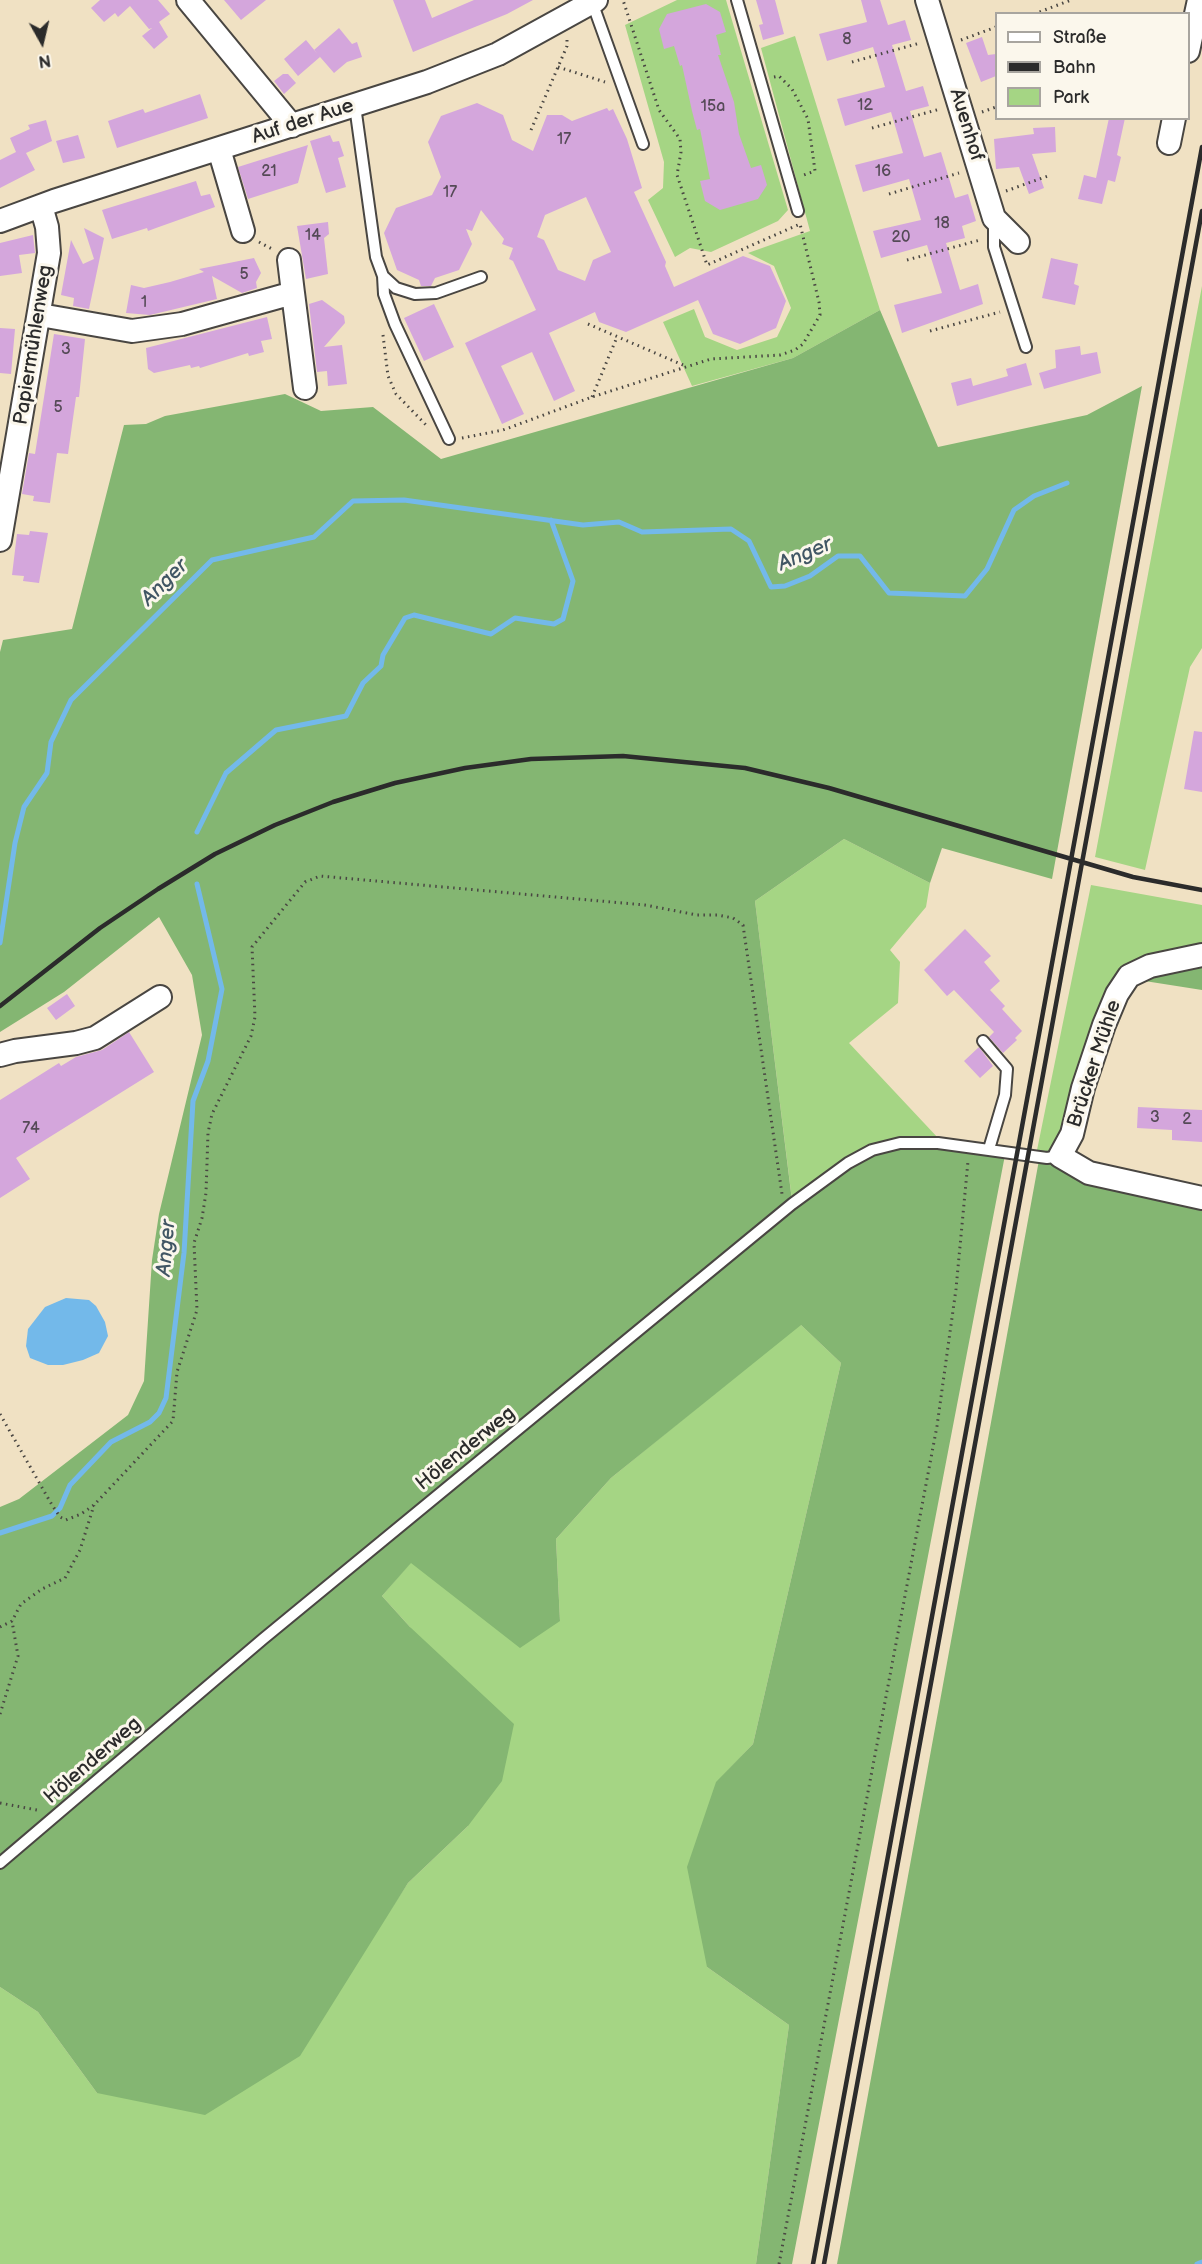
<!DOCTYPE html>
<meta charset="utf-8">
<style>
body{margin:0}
#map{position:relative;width:1202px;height:2264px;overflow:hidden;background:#f0e1c3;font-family:"Balsamiq Sans",sans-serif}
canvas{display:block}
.legend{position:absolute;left:995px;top:12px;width:195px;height:108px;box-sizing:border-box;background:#fbf7ec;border:2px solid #a8a59f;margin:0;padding:8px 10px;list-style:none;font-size:18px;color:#2b2b2b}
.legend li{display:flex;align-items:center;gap:12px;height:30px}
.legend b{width:30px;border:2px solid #a8a59f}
.north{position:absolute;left:12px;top:12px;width:60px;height:60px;-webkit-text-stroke:4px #fbf7ec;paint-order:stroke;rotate:172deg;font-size:16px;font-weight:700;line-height:24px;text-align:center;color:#2b2b2b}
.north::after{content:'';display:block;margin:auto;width:21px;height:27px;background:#2b2b2b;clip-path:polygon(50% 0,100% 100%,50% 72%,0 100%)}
</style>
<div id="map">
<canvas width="1202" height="2264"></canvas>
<ul class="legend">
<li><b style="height:8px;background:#fff"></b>Straße</li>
<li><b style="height:8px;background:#2b2b2b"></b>Bahn</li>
<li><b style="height:16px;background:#a5d584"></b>Park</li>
</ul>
<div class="north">N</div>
</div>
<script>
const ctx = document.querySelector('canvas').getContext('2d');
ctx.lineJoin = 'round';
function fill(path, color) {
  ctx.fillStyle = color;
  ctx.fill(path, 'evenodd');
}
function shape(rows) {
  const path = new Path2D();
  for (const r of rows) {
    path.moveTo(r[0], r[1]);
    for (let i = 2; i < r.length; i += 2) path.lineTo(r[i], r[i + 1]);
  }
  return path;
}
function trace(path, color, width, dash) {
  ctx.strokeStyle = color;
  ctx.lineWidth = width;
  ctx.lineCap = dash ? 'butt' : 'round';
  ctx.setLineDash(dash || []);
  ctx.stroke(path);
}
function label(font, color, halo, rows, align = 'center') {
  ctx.font = font + ' "Balsamiq Sans",sans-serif';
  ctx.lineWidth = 6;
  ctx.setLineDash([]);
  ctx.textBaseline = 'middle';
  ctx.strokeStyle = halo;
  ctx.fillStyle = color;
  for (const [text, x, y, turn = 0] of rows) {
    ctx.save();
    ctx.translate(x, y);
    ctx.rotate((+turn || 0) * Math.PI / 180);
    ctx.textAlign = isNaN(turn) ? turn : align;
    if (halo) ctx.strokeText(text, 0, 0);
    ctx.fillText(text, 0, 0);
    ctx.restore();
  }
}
const green = shape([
 [677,0,726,0,788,210,778,221,711,252,690,248,675,257,648,200,663,188,664,162,625,25],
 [795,36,880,310,793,358,692,386,663,322,694,309,705,337,737,350,777,337,791,308,774,266,748,253,810,231,761,48],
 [1202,286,1202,648,1190,667,1145,870,1095,857],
 [844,839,930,883,926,907,890,950,900,962,898,1003,849,1043,939,1139,792,1200,755,901],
 [1091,885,1202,905,1202,952,1128,975,1058,1154,1036,1155],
 [800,1324,841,1363,753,1744,716,1783,707,1967,789,2025,756,2264,0,2264,0,1987,38,2012,97,2093,362,1953,408,1883,468,1826,410,1627,382,1596,411,1562,560,1621,556,1539,611,1478]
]);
const forest = shape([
 [880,310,938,447,1087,415,1142,386,1052,879,942,848,930,883,844,839,755,901,792,1201,874,1153,900,1146,939,1146,1005,1155,792,2264,756,2264,789,2025,707,1967,687,1867,716,1782,753,1744,841,1363,801,1325,611,1478,556,1539,560,1621,520,1648,411,1563,382,1596,410,1627,514,1724,502,1781,468,1826,408,1883,300,2056,205,2115,97,2093,38,2012,0,1987,0,1507,19,1499,128,1415,144,1381,152,1260,159,1214,202,1035,192,975,159,917,64,992,0,1032,0,652,3,640,72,629,124,425,146,424,165,416,285,394,321,411,373,407,441,459,793,358],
 [1202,958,1202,990,1132,979],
 [1060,1159,1202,1202,1202,2264,837,2264,1039,1160]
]);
const water = shape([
 [66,1298,89,1300,96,1306,105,1322,108,1336,99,1353,83,1360,63,1365,48,1365,30,1358,26,1346,28,1329,45,1307]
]);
const stream = shape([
 [197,832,226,773,276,730,346,716,363,683,381,666,383,655,405,618,414,615,491,634,515,618,554,624,563,619,573,581,551,520],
 [0,943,15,843,24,807,47,773,51,742,71,700,212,560,314,537,353,501,404,500,583,525,619,522,642,532,731,529,749,541,771,587,785,586,810,576,838,556,860,556,889,593,965,596,987,569,1014,510,1034,496,1067,483],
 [0,1533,52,1516,60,1508,70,1485,111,1442,150,1422,159,1413,166,1398,184,1253,193,1101,208,1061,222,989,197,884],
 [1197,2264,1202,2262]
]);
const building = shape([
 [100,0,158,0,170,14,159,22,168,37,154,49,142,36,152,28,149,29,130,6,118,17,115,13,104,22,91,8],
 [224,0,266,0,241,20],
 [393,0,425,0,432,18,474,0,533,0,507,14,413,52],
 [756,0,775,0,784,34,763,40,759,25,763,24],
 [861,0,880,0,888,25,905,20,911,40,892,45,906,91,923,86,929,106,910,111,924,157,941,152,955,198,968,194,976,221,962,226,965,238,946,243,960,290,978,284,983,304,902,333,894,305,942,293,927,245,881,258,873,231,921,220,909,179,863,192,855,165,903,153,891,112,845,126,837,99,885,87,873,47,827,61,819,34,867,22],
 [706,4,720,12,726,32,716,35,721,55,718,55,734,102,739,134,751,168,761,165,767,185,758,199,720,210,705,201,700,181,710,179,700,129,697,130,692,111,682,65,680,66,674,46,664,49,659,29,667,14],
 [339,28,352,44,357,42,362,57,347,62,334,73,314,50],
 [982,37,988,55,996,54,996,76,981,82,966,43],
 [306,40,320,57,298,76,284,59],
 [283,74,288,74,296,83,284,94,274,81],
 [200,94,208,118,117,148,108,121,143,109,145,113],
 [477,103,503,115,512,140,533,151,547,115,562,115,572,121,607,108,609,111,613,109,627,139,642,188,634,192,666,262,665,266,674,287,743,256,770,266,786,301,776,328,740,344,713,334,698,300,626,332,599,322,595,312,549,333,575,391,554,401,532,352,501,366,524,414,502,424,465,343,536,310,513,261,509,259,513,248,502,244,504,239,481,210,472,231,466,229,472,244,459,270,435,278,431,286,421,286,419,280,397,270,384,233,396,208,432,195,441,177,428,142,441,116],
 [586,197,611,252,593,260,585,281,558,270,544,240,537,237,545,215],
 [1109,118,1125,118,1117,155,1121,157,1115,182,1108,180,1102,204,1078,199,1084,175,1096,178],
 [46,120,52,141,26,153,35,170,0,188,0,160,16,152,10,138,30,129,28,125],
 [1055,127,1056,152,1032,154,1044,188,1029,194,1019,167,996,169,994,139,1034,134,1033,128],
 [78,135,85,158,63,163,56,141],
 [330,135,333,142,339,141,344,156,338,158,346,187,326,193,310,141],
 [308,145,298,183,248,199,238,167],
 [196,181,201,196,210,194,215,207,156,228,148,231,147,228,112,239,102,210],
 [328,222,329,234,324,238,328,274,306,279,297,226],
 [84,228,104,238,89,309,73,306,74,298,61,295,71,240,83,264,94,259],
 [33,235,35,253,19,255,22,273,0,276,0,243],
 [254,258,261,273,256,282,257,288,242,293,212,276,217,299,150,315,126,313,131,285,144,288,170,282,204,272,199,269],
 [1051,258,1078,264,1074,284,1079,286,1075,305,1042,298],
 [322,300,344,316,345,323,324,347,342,345,347,384,328,386,327,371,317,372,309,304],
 [434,304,454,347,424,361,404,318],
 [267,317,272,339,261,341,264,352,249,356,248,353,200,368,199,366,191,368,190,365,154,373,148,369,146,348],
 [0,328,15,329,11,374,0,373],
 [54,334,85,339,79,397,76,397,68,454,57,453,50,503,33,501,34,496,22,494,29,453,35,454],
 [1080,346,1081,355,1097,352,1101,373,1044,389,1039,373,1056,368,1055,350],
 [1026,363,1032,385,957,406,951,383,971,378,973,386,1008,376,1006,369],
 [30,531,48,533,39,583,23,581,24,576,12,575,17,534,29,535],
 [1194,731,1202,732,1202,792,1184,789],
 [965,929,991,956,984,962,1000,981,990,990,1005,1006,1002,1009,1022,1031,1015,1038,1017,1040,1003,1053,989,1037,994,1032,954,990,947,996,924,970],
 [67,994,75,1006,56,1020,47,1008],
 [129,1032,154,1072,16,1158,30,1179,0,1198,0,1100,59,1063,61,1066,76,1057,102,1050],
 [979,1047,993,1066,980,1078,964,1061],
 [1138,1107,1202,1110,1202,1142,1172,1140,1172,1130,1137,1128]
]);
const path = shape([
 [1034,14,1071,0],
 [961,40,996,27],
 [852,62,920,43],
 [558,67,605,82],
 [774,77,779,76,792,89,808,119,815,171,801,176],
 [982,112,996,107],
 [872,128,940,109],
 [531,130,567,46,567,38],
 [1006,191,1048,176],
 [889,194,959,173],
 [259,242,272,249],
 [907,260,980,240],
 [588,324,683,365],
 [930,331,1000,312],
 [383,335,388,376,396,394,426,425],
 [592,397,617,337],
 [462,438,503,430,592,397,711,359,780,355,795,350,803,344,820,315,819,302,800,224,707,265,677,175,681,152,680,139,659,110,623,0],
 [0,1414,52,1505,60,1517,66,1520,81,1514,94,1505,173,1421,177,1372,197,1310,194,1243,202,1218,206,1193,208,1133,212,1114,251,1036,255,1017,252,947,305,882,320,876,645,905,697,915,718,915,733,918,743,925,782,1194],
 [0,1627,12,1621,21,1604,42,1589,65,1578,80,1550,94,1505],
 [0,1714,18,1656,12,1621],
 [0,1803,37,1810,40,1813],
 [779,2264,937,1426,956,1289,968,1161]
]);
const lane = shape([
 [737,0,798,211],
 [592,2,643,144],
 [355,106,376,257,383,276,396,288,415,294,436,293,481,277],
 [994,222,994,247,1026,347],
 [383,276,384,294,395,324,449,439],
 [983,1041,1007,1069,1005,1095,989,1149],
 [0,1863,263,1639,792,1204,848,1163,872,1150,900,1143,938,1143,1047,1158,1060,1156]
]);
const street = shape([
 [188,0,292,126],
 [927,0,994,218,1018,242],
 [1188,51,1199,0],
 [1169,143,1174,118],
 [219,149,243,231],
 [0,221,54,201,427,82,498,54,596,0],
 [293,293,305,388],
 [40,315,132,331,182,324,293,293,289,260],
 [0,540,49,253,47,227,41,206],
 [1202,955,1150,966,1129,976,1117,994,1104,1025,1083,1088,1072,1134,1060,1156,1089,1173,1202,1198],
 [0,1055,15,1051,76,1043,95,1038,160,997]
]);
const rail = shape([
 [0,1006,100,928,158,889,215,854,275,825,333,802,395,783,465,768,531,759,623,756,745,768,829,788,1133,877,1202,890],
 [813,2264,1202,147],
 [824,2264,1202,211]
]);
const numberNames = [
 ["8",847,40],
 ["12",865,106],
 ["15a",713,107],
 ["17",564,140],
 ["21",269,172],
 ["16",883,172],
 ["17",450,193],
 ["18",942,224],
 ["14",313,236],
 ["20",901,238],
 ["5",244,275],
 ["1",144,303],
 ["3",66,350],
 ["5",58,408],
 ["3",1155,1118],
 ["2",1187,1120],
 ["74",31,1129]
];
const streetNames = [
 ["Auf der Aue",303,122,-18],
 ["Auenhof",966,125,73],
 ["Papiermühlenweg",34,345,-81],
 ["Brücker Mühle",1095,1064,-72],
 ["Hölenderweg",466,1449,-39],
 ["Hölenderweg",93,1761,-41]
];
const waterNames = [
 ["Anger",805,555,-23],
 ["Anger",165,583,-45],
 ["Anger",167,1248,-85]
];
fill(green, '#a5d584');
fill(forest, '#84b672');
fill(water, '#73b9ea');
trace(stream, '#73b9ea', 5);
fill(building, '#d4a6dc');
trace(lane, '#494642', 14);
trace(street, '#494642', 26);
trace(path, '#494642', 3, [1.5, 4.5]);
trace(lane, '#fff', 10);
trace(street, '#fff', 22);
trace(rail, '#2b2b2b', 4.5);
label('16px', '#554a57', null, numberNames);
label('20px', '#2b2b2b', '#fbf7ec', streetNames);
label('italic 21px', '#415664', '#fbf7ec', waterNames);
</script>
